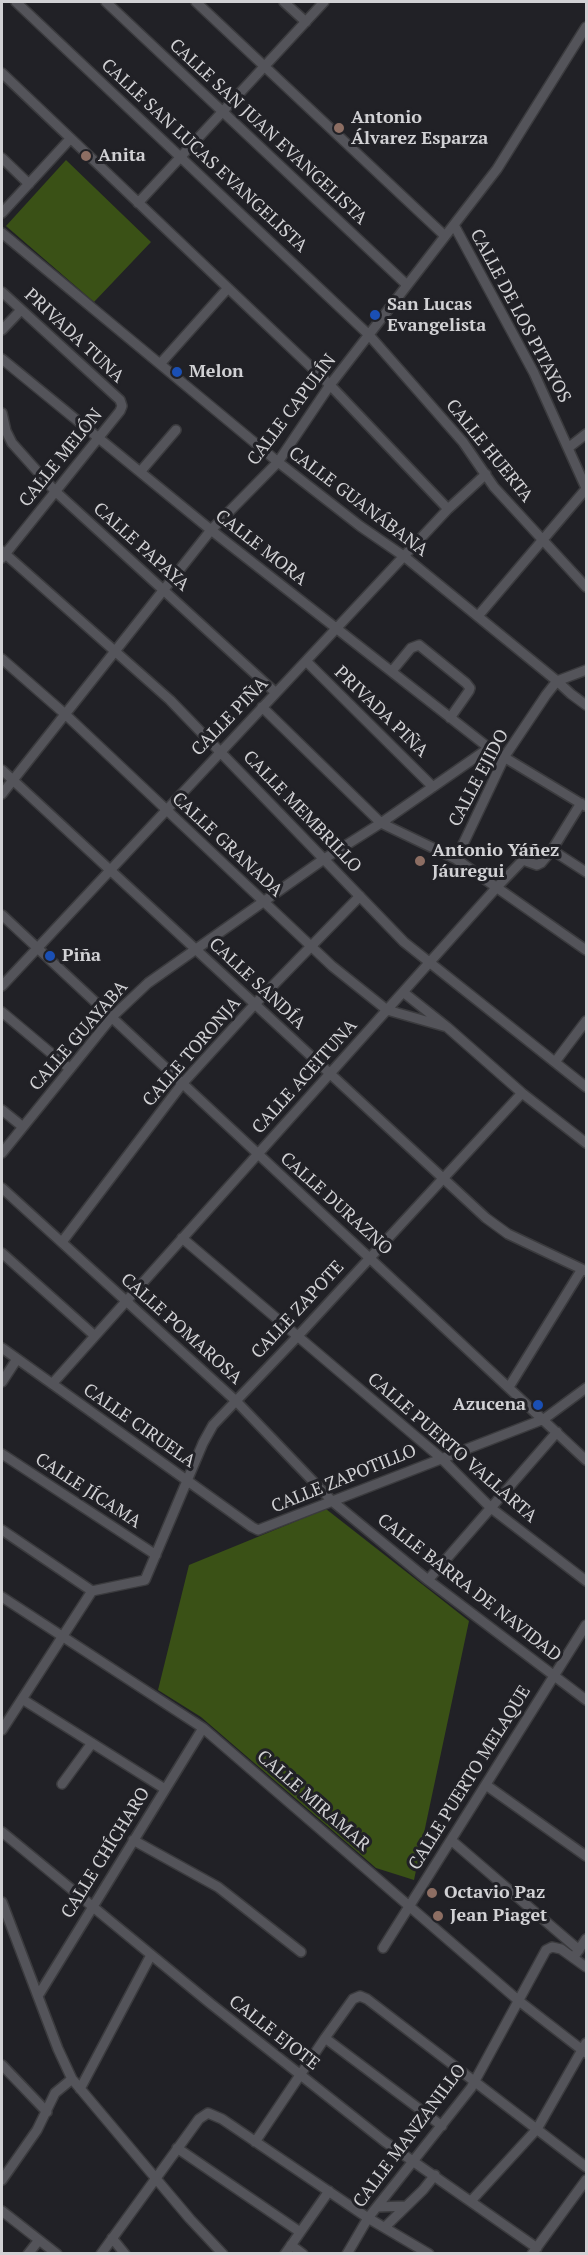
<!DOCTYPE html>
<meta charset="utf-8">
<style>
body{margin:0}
#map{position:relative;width:588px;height:2255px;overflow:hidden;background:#212126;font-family:"PT Serif",serif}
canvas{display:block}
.frame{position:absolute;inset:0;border:3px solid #d1d1d4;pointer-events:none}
</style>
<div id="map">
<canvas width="588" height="2255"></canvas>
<div class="frame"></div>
</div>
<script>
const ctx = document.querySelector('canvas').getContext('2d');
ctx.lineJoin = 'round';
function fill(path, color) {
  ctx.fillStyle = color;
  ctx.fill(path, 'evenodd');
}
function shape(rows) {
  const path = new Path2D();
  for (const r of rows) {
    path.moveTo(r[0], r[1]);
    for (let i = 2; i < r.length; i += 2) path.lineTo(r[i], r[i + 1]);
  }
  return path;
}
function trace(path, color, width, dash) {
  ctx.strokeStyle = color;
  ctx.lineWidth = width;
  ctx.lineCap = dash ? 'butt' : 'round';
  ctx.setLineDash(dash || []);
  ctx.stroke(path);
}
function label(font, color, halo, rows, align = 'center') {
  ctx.font = font + ' "PT Serif",serif';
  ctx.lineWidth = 6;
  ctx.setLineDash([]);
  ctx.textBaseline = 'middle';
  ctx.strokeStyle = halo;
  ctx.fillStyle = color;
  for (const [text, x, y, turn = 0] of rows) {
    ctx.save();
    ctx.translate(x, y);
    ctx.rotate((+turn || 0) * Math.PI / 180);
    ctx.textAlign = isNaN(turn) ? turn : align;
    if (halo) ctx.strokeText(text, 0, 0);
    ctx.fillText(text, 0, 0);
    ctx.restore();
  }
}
const green = shape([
 [66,160,151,242,94,302,6,226],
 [326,1509,469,1621,414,1880,376,1868,201,1717,158,1690,189,1565]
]);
const minor = shape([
 [16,2,369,335,463,442,494,487,586,587],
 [106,2,407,285],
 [196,2,445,236],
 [284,2,306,22],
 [2,73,330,385,448,509],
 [2,158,29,184],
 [138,203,324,2],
 [2,213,70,139],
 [454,225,534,373,586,488],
 [2,233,278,462,360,526,405,557,557,681,571,694,586,705],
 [2,292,120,400,122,406,120,411,2,558],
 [2,330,21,310],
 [2,359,211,530,489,748,585,806],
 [160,364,228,288],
 [2,413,6,431,12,443,55,491,276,693],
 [568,448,586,434],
 [140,472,176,430],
 [2,551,170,700,404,942,586,1087],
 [478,616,586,489],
 [2,659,65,714,332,966,387,1010,447,1027],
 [306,661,433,787],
 [392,671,411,648,419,645,466,683,470,688,469,691,450,718],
 [262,707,381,823,456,859,586,950],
 [2,770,486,1218,508,1234,586,1271],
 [2,794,211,530,278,462,330,385,497,169,586,27],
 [552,850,586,872],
 [456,859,505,756,546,695,557,681,586,670],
 [2,915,586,1460],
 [2,986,448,509,486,474],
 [403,992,447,1027,522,1093,586,1143],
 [2,1012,70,1069],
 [555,1062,586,1021],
 [2,1110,23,1127],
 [2,1153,112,1017,148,983,324,859,381,823,489,748],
 [2,1188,236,1401,332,1501,428,1580,586,1700],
 [182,1238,441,1458,491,1508,586,1581],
 [62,1242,182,1084,254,1005,360,896],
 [2,1253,95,1336],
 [2,1348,252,1527,258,1530,544,1419,586,1388],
 [2,1382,17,1359],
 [52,1384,497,887,523,860,537,865,541,863,552,850,581,803],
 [509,1387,582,1269],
 [2,1454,156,1555],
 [2,1530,92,1591,145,1580,203,1443,213,1425,297,1337,522,1093],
 [428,1580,557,1432],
 [2,1597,203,1728,519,2001,586,2053],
 [22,1699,165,1789],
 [2,1730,92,1591],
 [62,1784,92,1743],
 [486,1785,586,1856],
 [2,1832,211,2004,384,2141,537,2248],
 [133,1840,218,1887,301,1952],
 [451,1840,579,1950],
 [2,1902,58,2049,72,2079,190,2219,223,2254],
 [383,1948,586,1625],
 [576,1954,586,1939],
 [38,1996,203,1728],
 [325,2038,442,2126],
 [2,2065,47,2112],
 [80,2089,151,1955],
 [255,2142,325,2038,353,1999,360,1996,367,1999,586,2167],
 [177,2148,300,2232],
 [2,2180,37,2130,55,2093,72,2079],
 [471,2201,537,2129,586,2043],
 [377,2207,405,2206],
 [2,2211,57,2254],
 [385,2227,423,2190,435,2175],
 [112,2238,125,2254],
 [291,2245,303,2254],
 [28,2254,39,2240],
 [101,2254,199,2119,208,2113,222,2119,368,2218,429,2254],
 [285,2254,329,2191],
 [347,2254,368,2218,471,2088,546,1950,552,1947,561,1949,586,1967],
 [532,2254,586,2180]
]);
const markers = [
 [339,128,6,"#8d6e63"],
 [86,156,6,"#8d6e63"],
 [375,315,6,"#1a4fb4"],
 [177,372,6,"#1a4fb4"],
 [420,861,6,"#8d6e63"],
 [50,956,6,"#1a4fb4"],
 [538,1405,6,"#1a4fb4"],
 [432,1893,6,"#8d6e63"],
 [438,1916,6,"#8d6e63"]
];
const poiNames = [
 ["Antonio",351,118],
 ["Álvarez Esparza",351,139],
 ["Anita",98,156],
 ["San Lucas",387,305],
 ["Evangelista",387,326],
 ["Melon",189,372],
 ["Antonio Yáñez",432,851],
 ["Jáuregui",432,872],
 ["Piña",62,956],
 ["Azucena",526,1405,"right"],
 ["Octavio Paz",444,1893],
 ["Jean Piaget",450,1916]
];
const streetNames = [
 ["CALLE SAN JUAN EVANGELISTA",268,132,43],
 ["CALLE SAN LUCAS EVANGELISTA",204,156,43],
 ["CALLE DE LOS PITAYOS",520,316,62],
 ["PRIVADA TUNA",74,336,43],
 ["CALLE CAPULÍN",292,410,-53],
 ["CALLE HUERTA",489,451,51],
 ["CALLE MELÓN",61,458,-51],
 ["CALLE GUANÁBANA",358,502,37],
 ["CALLE PAPAYA",141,547,42],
 ["CALLE MORA",261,548,38],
 ["PRIVADA PIÑA",381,712,44],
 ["CALLE PIÑA",230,717,-46],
 ["CALLE EJIDO",479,778,-62],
 ["CALLE MEMBRILLO",302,812,46],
 ["CALLE GRANADA",227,845,43],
 ["CALLE SANDÍA",257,984,43],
 ["CALLE GUAYABA",79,1036,-49],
 ["CALLE TORONJA",192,1052,-49],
 ["CALLE ACEITUNA",305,1077,-48],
 ["CALLE DURAZNO",336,1204,42],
 ["CALLE ZAPOTE",298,1310,-47],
 ["CALLE POMAROSA",181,1329,42],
 ["CALLE CIRUELA",139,1426,35],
 ["CALLE PUERTO VALLARTA",452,1448,41],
 ["CALLE ZAPOTILLO",344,1479,-22],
 ["CALLE JÍCAMA",88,1491,33],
 ["CALLE BARRA DE NAVIDAD",469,1588,38],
 ["CALLE PUERTO MELAQUE",470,1778,-58],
 ["CALLE MIRAMAR",313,1801,41],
 ["CALLE CHÍCHARO",106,1853,-58],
 ["CALLE EJOTE",274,2033,38],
 ["CALLE MANZANILLO",410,2136,-53]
];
fill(green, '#3a5116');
trace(minor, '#3b3b3e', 12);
trace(minor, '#54545a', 9);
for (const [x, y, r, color] of markers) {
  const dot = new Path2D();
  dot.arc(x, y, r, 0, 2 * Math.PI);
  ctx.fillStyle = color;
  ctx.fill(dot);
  trace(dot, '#212126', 2);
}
label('bold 18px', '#d1d1d4', '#212126', poiNames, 'left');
label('18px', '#d1d1d4', '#212126', streetNames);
</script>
